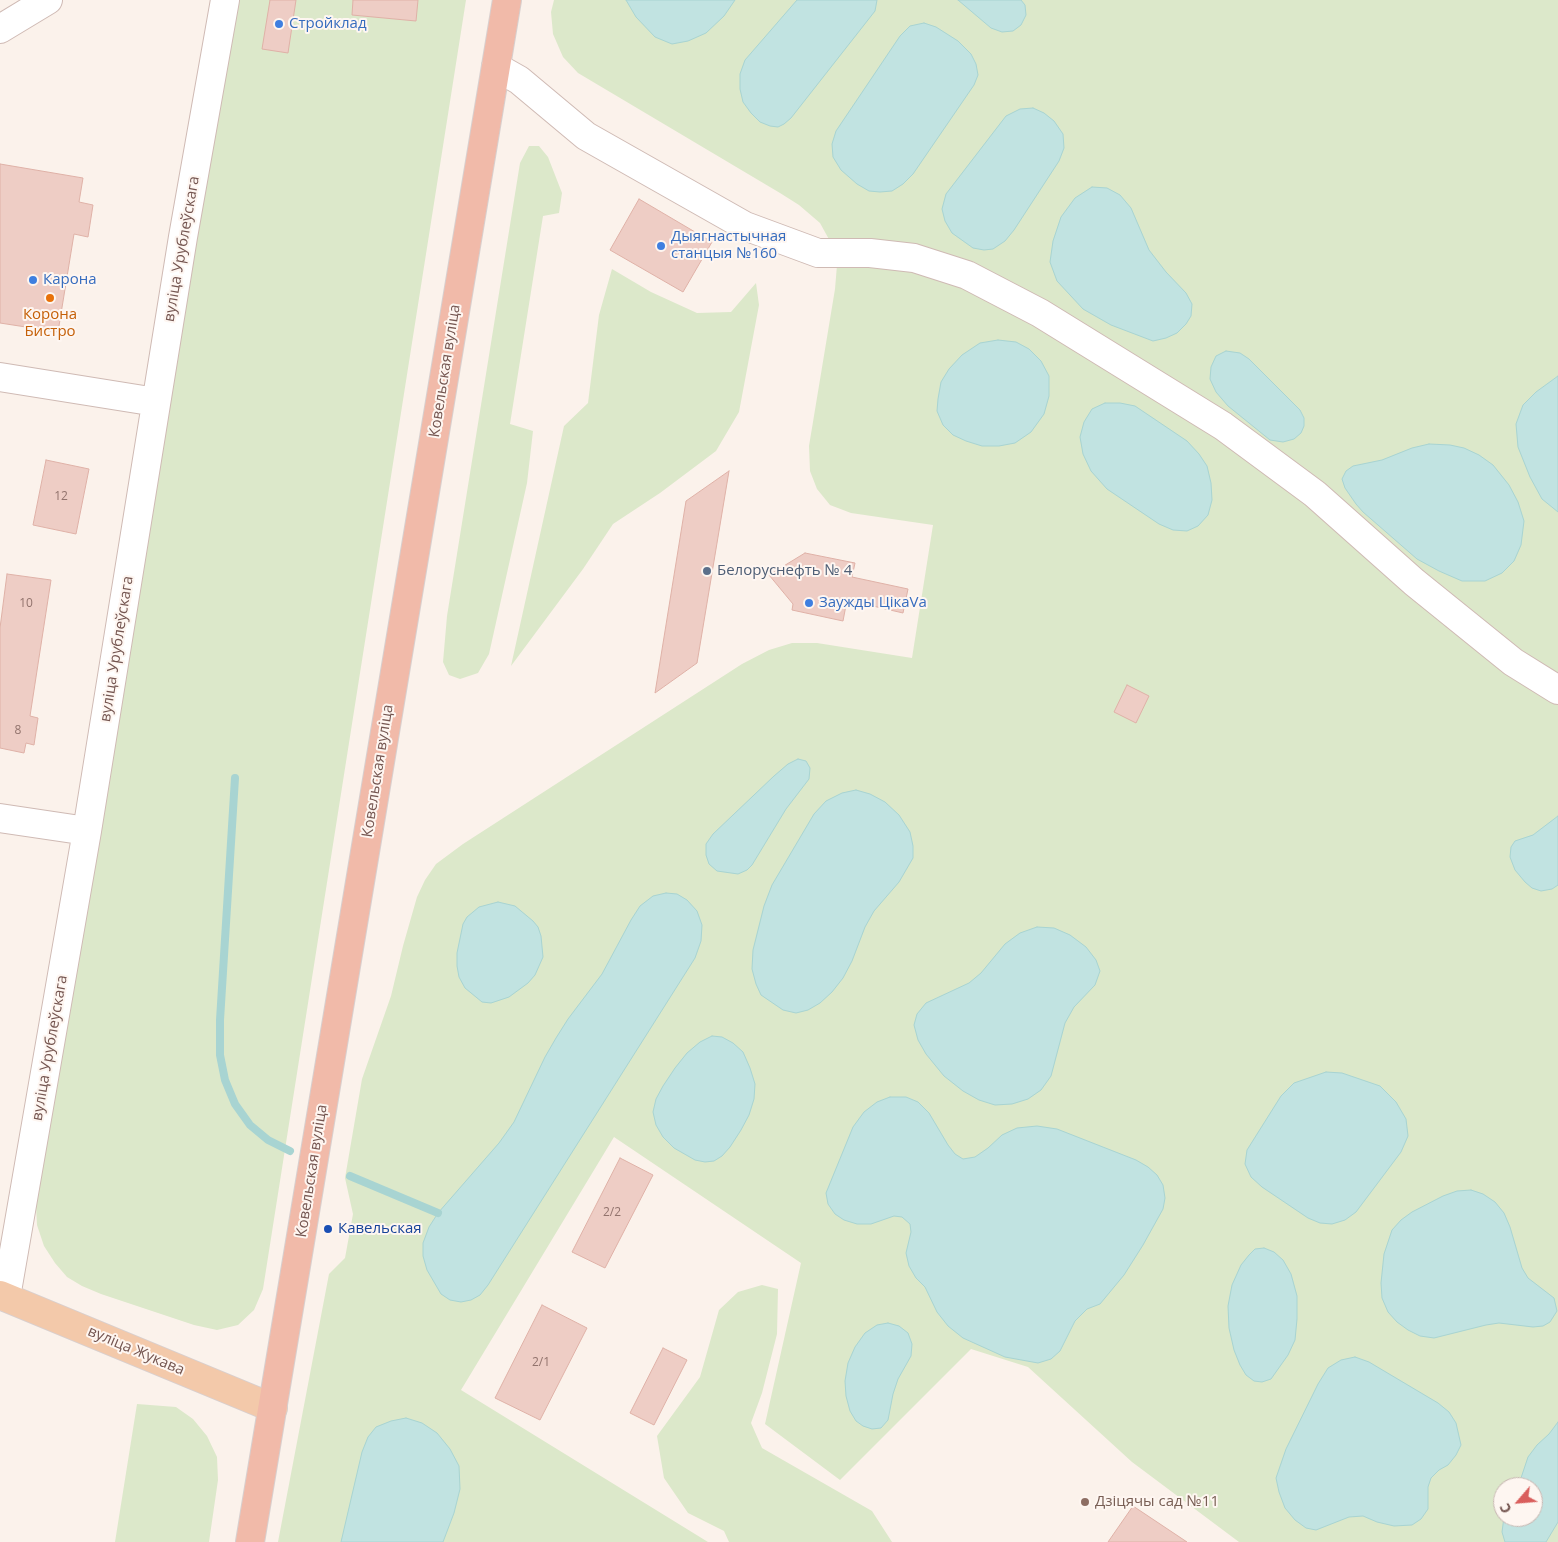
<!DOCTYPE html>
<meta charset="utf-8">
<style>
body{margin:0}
#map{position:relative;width:1558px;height:1542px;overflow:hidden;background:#fbf2eb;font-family:"Open Sans",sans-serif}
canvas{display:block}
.north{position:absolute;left:1493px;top:1477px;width:50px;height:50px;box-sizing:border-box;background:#fef6f1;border:1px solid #c7b6b1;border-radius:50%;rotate:243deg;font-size:14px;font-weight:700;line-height:20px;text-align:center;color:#745550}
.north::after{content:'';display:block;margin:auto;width:18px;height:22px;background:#d95e5c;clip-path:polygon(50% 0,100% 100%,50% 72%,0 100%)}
</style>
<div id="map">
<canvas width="1558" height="1542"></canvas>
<div class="north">С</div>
</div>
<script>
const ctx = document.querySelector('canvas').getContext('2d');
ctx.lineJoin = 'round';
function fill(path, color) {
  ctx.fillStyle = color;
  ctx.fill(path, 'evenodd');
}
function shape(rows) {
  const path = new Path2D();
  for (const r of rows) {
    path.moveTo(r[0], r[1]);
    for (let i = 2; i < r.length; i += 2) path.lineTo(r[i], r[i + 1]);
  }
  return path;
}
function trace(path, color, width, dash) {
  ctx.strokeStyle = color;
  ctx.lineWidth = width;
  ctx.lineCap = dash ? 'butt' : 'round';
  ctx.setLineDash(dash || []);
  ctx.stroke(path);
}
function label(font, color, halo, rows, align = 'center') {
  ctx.font = font + ' "Open Sans",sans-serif';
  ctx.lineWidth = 4;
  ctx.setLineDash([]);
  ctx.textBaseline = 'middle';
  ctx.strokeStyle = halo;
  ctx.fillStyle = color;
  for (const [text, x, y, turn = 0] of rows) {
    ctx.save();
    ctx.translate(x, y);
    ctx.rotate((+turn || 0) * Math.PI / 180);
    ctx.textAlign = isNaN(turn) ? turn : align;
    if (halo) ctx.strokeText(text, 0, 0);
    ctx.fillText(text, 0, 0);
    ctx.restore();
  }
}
const green = shape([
 [236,0,466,0,263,1289,254,1310,238,1325,217,1330,194,1325,101,1294,82,1286,67,1277,55,1263,44,1246,37,1225,36,1206,37,1184],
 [554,0,1558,0,1558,1542,1239,1542,1132,1462,1028,1367,971,1349,840,1480,765,1424,801,1263,614,1137,461,1390,708,1542,278,1542,329,1274,345,1258,353,1214,345,1178,362,1079,391,996,403,946,417,897,425,880,436,864,463,844,742,664,769,650,792,643,817,643,912,658,933,525,851,513,830,505,817,489,810,471,809,446,835,289,837,265,831,243,820,223,799,205,780,193,578,73,563,57,553,34,551,12],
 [1503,1487,1533,1487,1533,1517,1503,1517],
 [529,146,539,146,548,157,562,193,559,213,543,216,510,424,533,431,527,483,489,654,478,673,460,679,449,675,443,662,447,616,520,163],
 [612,269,651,292,697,313,731,312,756,283,759,305,739,412,716,451,660,493,613,524,583,569,511,666,564,426,588,403,599,315],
 [762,1285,778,1289,777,1334,762,1393,751,1423,762,1448,872,1511,892,1542,729,1542,724,1531,688,1513,664,1478,657,1436,700,1377,719,1310,738,1292],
 [137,1404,176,1407,193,1419,207,1436,217,1457,218,1480,209,1542,115,1542]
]);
const water = shape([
 [626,0,735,0,724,16,706,33,688,41,672,44,655,37,636,17,626,0],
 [797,0,877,0,875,11,791,118,784,124,778,127,770,126,760,122,751,113,743,102,740,89,740,74,745,60,797,0],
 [958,0,1021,0,1025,5,1026,15,1021,25,1013,31,1002,32,991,28,958,0],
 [924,23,936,27,958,41,971,54,976,64,978,75,974,85,913,174,903,184,892,191,880,192,869,191,857,184,841,170,833,157,832,144,836,131,900,36,910,26,924,23],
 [1033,108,1044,113,1054,121,1063,134,1064,148,1059,161,1014,230,1005,241,993,249,984,250,973,248,952,233,945,221,942,209,946,194,1006,116,1020,109,1033,108],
 [1092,187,1107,188,1120,195,1131,208,1149,250,1166,272,1186,293,1192,304,1191,316,1186,324,1177,333,1166,338,1153,341,1111,325,1083,309,1057,281,1050,262,1053,241,1061,217,1075,198,1092,187],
 [998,340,1016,342,1029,349,1041,361,1049,376,1049,396,1044,414,1031,432,1015,443,999,446,982,446,966,441,953,435,943,425,937,411,938,399,941,382,949,369,962,355,980,343,998,340],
 [1226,351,1240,353,1249,359,1300,410,1304,418,1304,426,1301,433,1294,439,1283,442,1270,440,1228,406,1216,392,1210,379,1211,367,1216,356,1226,351],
 [1558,376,1558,512,1542,499,1530,477,1518,447,1516,424,1523,405,1536,392,1558,376],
 [1105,403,1120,403,1135,406,1187,441,1199,454,1207,466,1211,483,1212,500,1208,515,1198,526,1187,531,1173,530,1159,524,1107,489,1091,471,1083,454,1080,437,1084,422,1092,409,1105,403],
 [1429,444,1450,445,1464,448,1479,455,1493,465,1509,485,1518,502,1524,521,1521,545,1514,561,1502,573,1485,581,1462,581,1439,571,1417,559,1363,512,1356,504,1345,488,1342,479,1346,471,1353,466,1382,460,1412,448,1429,444],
 [798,759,806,761,810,768,809,779,786,809,752,865,747,870,738,874,717,871,709,864,706,855,706,844,713,834,774,776,788,764,798,759],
 [856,790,870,794,885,802,899,815,910,832,913,846,913,858,899,882,874,911,865,927,852,961,843,978,832,992,820,1003,808,1010,796,1013,783,1010,761,995,756,984,752,969,753,950,764,906,772,885,814,814,826,801,842,793,856,790],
 [1558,816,1558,885,1552,889,1541,891,1532,888,1525,882,1515,870,1510,857,1511,847,1515,841,1533,835,1558,816],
 [666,893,677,894,687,900,697,911,702,925,701,941,695,958,488,1285,480,1295,471,1300,461,1302,450,1300,441,1294,427,1270,423,1256,423,1243,429,1227,438,1213,499,1143,514,1122,545,1057,556,1038,568,1019,602,974,631,920,640,906,653,896,666,893],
 [498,902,515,906,533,921,538,927,541,936,543,957,535,975,528,983,509,997,491,1003,482,1002,465,988,459,977,457,966,457,953,463,924,467,917,479,907,498,902],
 [1037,927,1054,928,1070,935,1086,947,1096,960,1100,971,1095,985,1074,1007,1065,1023,1051,1076,1041,1090,1028,1099,1012,1104,995,1105,979,1100,963,1091,944,1076,926,1054,918,1040,914,1025,917,1014,926,1003,969,983,981,973,1005,944,1020,933,1037,927],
 [712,1036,722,1037,733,1043,743,1052,750,1068,755,1084,754,1099,749,1115,741,1130,730,1147,722,1156,714,1161,705,1162,695,1160,674,1148,663,1137,656,1125,653,1112,656,1099,663,1086,675,1068,687,1053,700,1042,712,1036],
 [1326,1072,1342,1073,1380,1086,1396,1102,1406,1119,1408,1136,1401,1152,1356,1212,1345,1220,1332,1224,1320,1223,1308,1218,1262,1187,1251,1177,1245,1164,1247,1150,1281,1096,1294,1083,1326,1072],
 [890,1097,906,1097,918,1102,929,1113,948,1145,955,1154,963,1159,975,1157,988,1148,1002,1135,1017,1128,1037,1126,1057,1129,1136,1160,1148,1167,1157,1175,1163,1185,1165,1198,1163,1209,1143,1245,1124,1275,1100,1304,1087,1309,1075,1321,1060,1351,1051,1359,1038,1363,1005,1357,963,1338,948,1326,937,1312,925,1287,916,1278,909,1266,906,1253,911,1232,910,1224,902,1217,894,1216,871,1224,857,1224,844,1220,835,1214,828,1204,826,1193,853,1127,864,1112,877,1102,890,1097],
 [1471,1190,1483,1194,1495,1202,1504,1213,1510,1227,1522,1268,1528,1278,1554,1298,1557,1311,1550,1322,1543,1326,1533,1327,1499,1323,1486,1325,1434,1338,1420,1336,1408,1330,1397,1322,1388,1312,1382,1298,1381,1283,1384,1254,1392,1230,1401,1220,1412,1212,1443,1196,1457,1191,1471,1190],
 [1264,1248,1274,1252,1283,1260,1291,1274,1297,1296,1297,1319,1295,1340,1288,1355,1271,1379,1262,1382,1254,1381,1246,1375,1240,1365,1234,1350,1229,1328,1228,1306,1232,1285,1241,1265,1249,1255,1255,1249,1264,1248],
 [888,1323,899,1326,908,1333,912,1344,911,1356,898,1379,893,1394,888,1420,881,1428,872,1429,863,1426,856,1421,850,1411,846,1396,845,1381,848,1363,855,1347,865,1333,877,1325,888,1323],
 [1355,1357,1369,1362,1438,1403,1449,1412,1456,1423,1461,1445,1456,1455,1448,1465,1439,1470,1431,1478,1428,1487,1428,1509,1421,1519,1412,1525,1394,1526,1377,1522,1363,1516,1349,1517,1316,1530,1306,1528,1295,1520,1285,1508,1279,1492,1276,1478,1286,1449,1318,1384,1328,1368,1341,1360,1355,1357],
 [406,1418,422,1423,437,1433,450,1449,459,1466,460,1489,454,1513,443,1542,341,1542,362,1452,368,1437,376,1427,391,1421,406,1418],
 [1558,1422,1558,1522,1546,1542,1505,1542,1502,1532,1504,1517,1533,1517,1533,1487,1518,1487,1528,1457,1537,1445,1549,1434,1558,1422]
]);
const stream = shape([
 [235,778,220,1020,220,1055,225,1080,235,1104,250,1125,268,1140,290,1151],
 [350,1176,438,1213]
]);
const building = shape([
 [270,0,296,0,288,53,262,49,270,0],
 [353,0,418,0,416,21,352,15,353,0],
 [0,164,83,178,79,202,93,205,88,237,74,234,58,332,0,323,0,164],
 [639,199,712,242,683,292,610,250,639,199],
 [46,460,89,469,76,534,33,525,46,460],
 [729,471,697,663,655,693,686,501,729,471],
 [805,553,855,563,852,577,908,589,903,613,847,600,843,621,792,610,793,604,769,575,805,553],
 [7,574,51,580,30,716,38,718,34,745,26,743,24,753,0,748,0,628,7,574],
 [1127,685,1149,696,1136,723,1114,712,1127,685],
 [620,1158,653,1175,605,1268,572,1252,620,1158],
 [542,1305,587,1328,540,1420,495,1398,542,1305],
 [663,1348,687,1360,654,1425,630,1413,663,1348],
 [1133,1506,1187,1542,1108,1542,1133,1506]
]);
const minor = shape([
 [0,29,48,0],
 [496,67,519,80,586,136,745,226,818,253,870,253,914,258,967,275,1040,313,1223,426,1315,494,1414,582,1513,662,1558,690],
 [0,377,156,402],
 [0,818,87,831],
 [6,1297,87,831,183,237,225,0]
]);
const primary = shape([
 [0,1295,273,1408]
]);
const trunk = shape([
 [250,1542,507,0]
]);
const markers = [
 [279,24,5,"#3f7fe0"],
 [661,246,5,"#3f7fe0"],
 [33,280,5,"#3f7fe0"],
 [50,298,5,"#e8710a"],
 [707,571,5,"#5c6f8a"],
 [809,603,5,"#3f7fe0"],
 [328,1229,5,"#1a4fb4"],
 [1085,1502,5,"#8d6e63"]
];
const numberNames = [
 ["12",61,497],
 ["10",26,604],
 ["8",18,731],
 ["2/2",612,1213],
 ["2/1",541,1363]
];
const shopNames = [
 ["Стройклад",289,24],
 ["Дыягнастычная",671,237],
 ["станцыя №160",671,254],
 ["Карона",43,280],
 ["Заужды ЦікаVа",819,603]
];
const streetNames = [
 ["вуліца Урублеўскага",182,249,-80],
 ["Ковельская вуліца",445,371,-81],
 ["вуліца Урублеўскага",117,649,-81],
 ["Ковельская вуліца",378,771,-81],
 ["вуліца Урублеўскага",50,1048,-80],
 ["Ковельская вуліца",312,1171,-81],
 ["вуліца Жукава",136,1351,23]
];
const foodNames = [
 ["Корона",50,315],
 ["Бистро",50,332]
];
const serviceNames = [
 ["Белоруснефть № 4",717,571]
];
const transitNames = [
 ["Кавельская",338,1229]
];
const educationNames = [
 ["Дзіцячы сад №11",1095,1502]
];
fill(green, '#dce8ca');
fill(water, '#c1e3e1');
trace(water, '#a8d4d2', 1);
trace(stream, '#a8d4d2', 8);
fill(building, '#eecdc5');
trace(building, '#dfb1a7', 1);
trace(minor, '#cfbab4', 30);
trace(primary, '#d8cfce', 30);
trace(trunk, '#d8cfce', 30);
trace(minor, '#fff', 28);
trace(primary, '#f3c9aa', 28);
trace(trunk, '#f1baa9', 28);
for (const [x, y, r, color] of markers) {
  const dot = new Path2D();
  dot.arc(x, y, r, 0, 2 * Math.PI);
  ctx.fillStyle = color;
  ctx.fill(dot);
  trace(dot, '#fef6f1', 2);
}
label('12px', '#92736d', null, numberNames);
label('15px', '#366cbe', '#fef6f1', shopNames, 'left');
label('15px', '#745550', '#fef6f1', streetNames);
label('15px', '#c56008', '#fef6f1', foodNames);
label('15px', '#4e5e75', '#fef6f1', serviceNames, 'left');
label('15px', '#164399', '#fef6f1', transitNames, 'left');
label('15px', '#785e54', '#fef6f1', educationNames, 'left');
</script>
